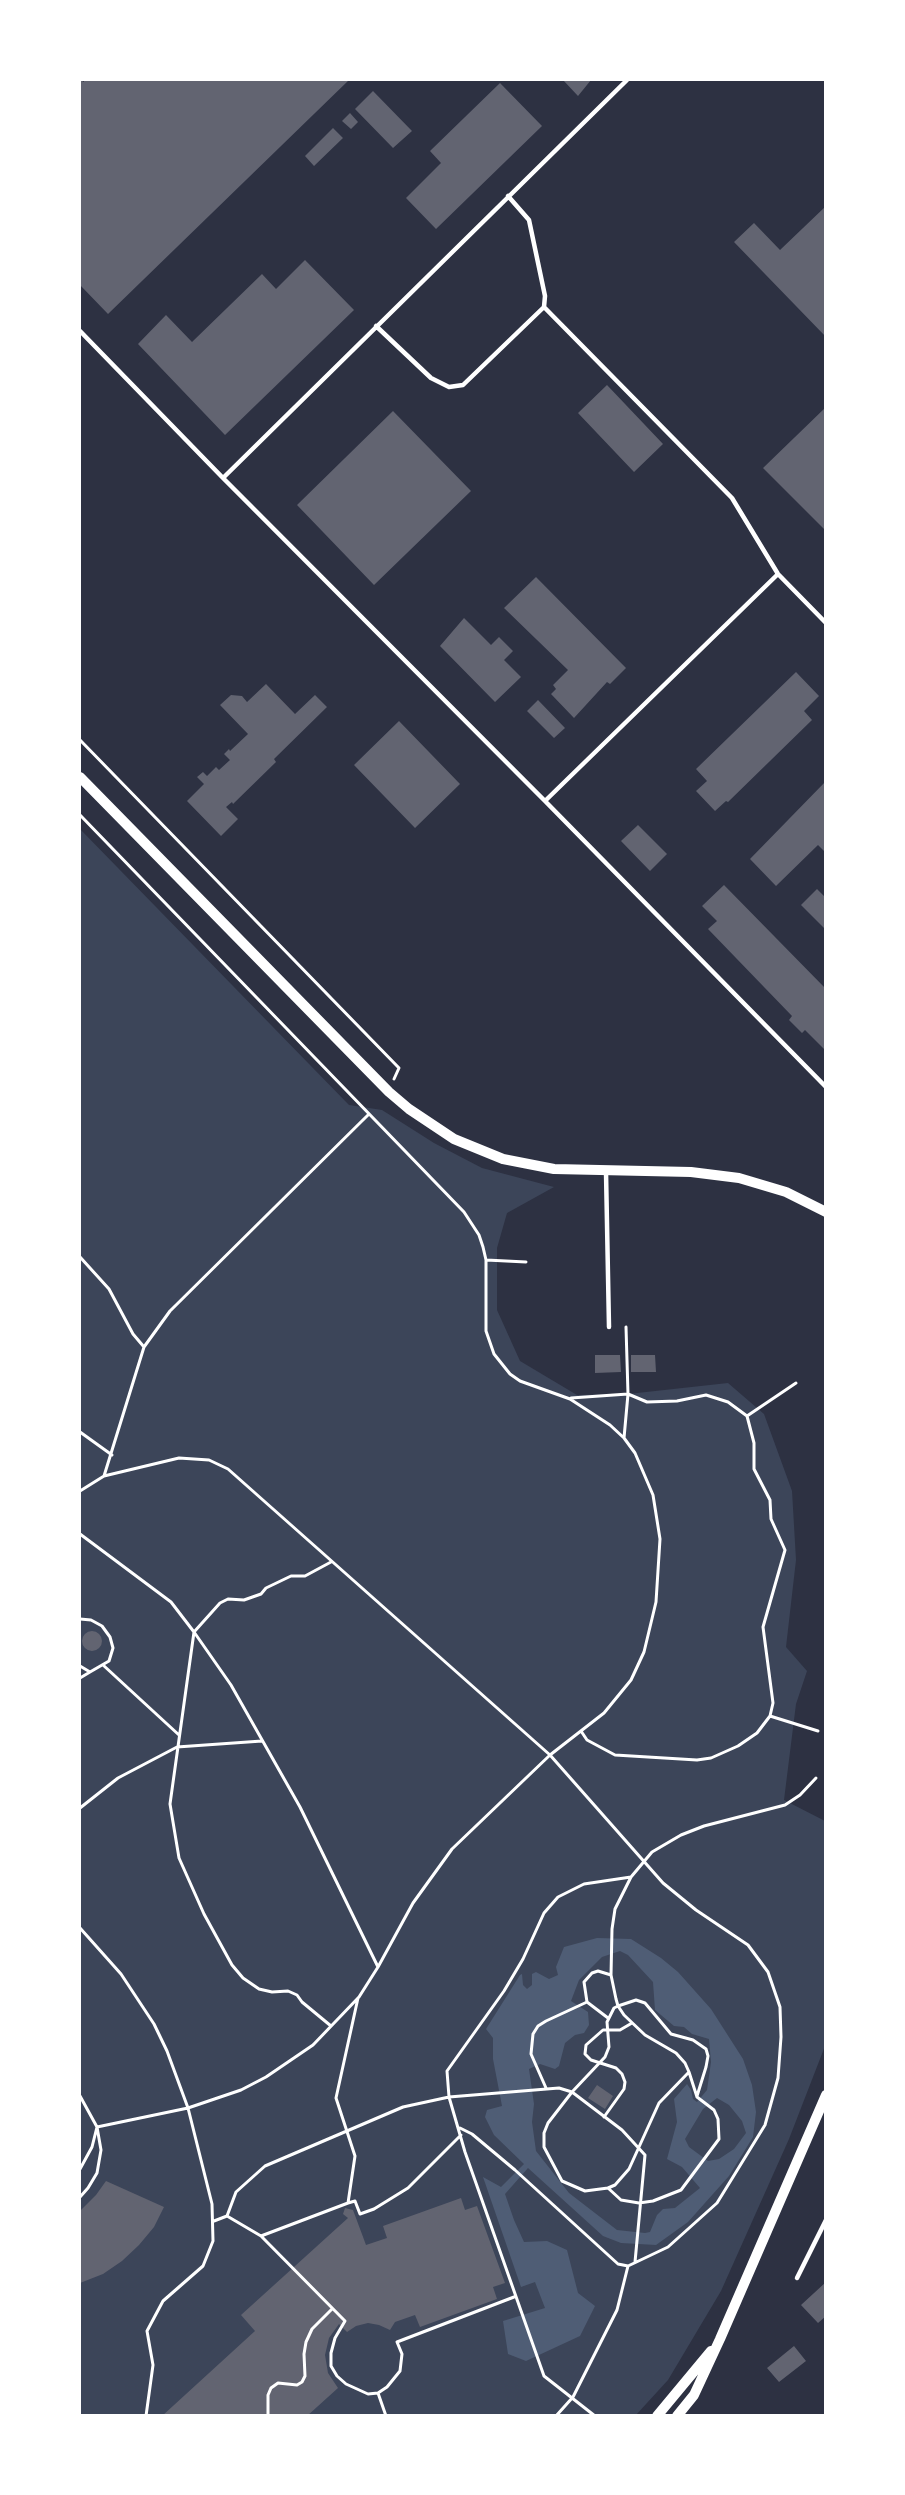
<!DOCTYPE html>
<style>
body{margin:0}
#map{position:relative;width:905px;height:2495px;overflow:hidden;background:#2d3142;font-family:Lora,serif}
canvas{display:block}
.frame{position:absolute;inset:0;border:81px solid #fff;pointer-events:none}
</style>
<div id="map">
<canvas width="905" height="2495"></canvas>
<div class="frame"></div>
</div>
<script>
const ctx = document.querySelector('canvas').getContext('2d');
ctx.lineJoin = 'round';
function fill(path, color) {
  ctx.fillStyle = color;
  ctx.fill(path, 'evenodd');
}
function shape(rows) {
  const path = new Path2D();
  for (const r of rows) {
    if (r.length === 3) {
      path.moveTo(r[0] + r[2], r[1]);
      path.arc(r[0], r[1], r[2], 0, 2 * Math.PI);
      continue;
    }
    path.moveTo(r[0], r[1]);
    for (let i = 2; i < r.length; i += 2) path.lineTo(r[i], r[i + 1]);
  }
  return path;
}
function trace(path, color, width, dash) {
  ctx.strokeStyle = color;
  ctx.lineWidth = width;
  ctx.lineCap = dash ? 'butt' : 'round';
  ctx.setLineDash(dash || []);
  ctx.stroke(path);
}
const green = shape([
 [80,829,349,1105,382,1110,434,1143,482,1168,554,1187,507,1213,497,1248,497,1310,520,1361,577,1395,628,1394,728,1383,764,1414,792,1491,796,1560,786,1647,807,1671,796,1704,784,1800,825,1821,825,2046,789,2139,721,2291,668,2380,636,2415,80,2415]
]);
const water = shape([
 [597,1938,631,1939,661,1958,678,1972,711,2009,743,2059,752,2085,756,2112,753,2137,729,2176,688,2222,656,2245,621,2243,603,2236,528,2168,505,2194,514,2220,524,2242,547,2241,567,2250,578,2293,595,2306,580,2336,526,2361,508,2354,503,2321,545,2308,535,2282,521,2287,483,2177,501,2187,524,2164,494,2135,485,2117,487,2110,502,2106,493,2059,493,2038,486,2029,520,1975,522,1974,523,1985,527,1989,532,1985,532,1974,536,1972,549,1979,558,1975,556,1967,564,1947],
 [620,1951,628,1955,653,1982,655,2010,674,2026,684,2027,692,2034,709,2039,711,2062,707,2090,697,2102,693,2099,691,2090,687,2084,674,2099,677,2122,667,2159,682,2167,700,2188,675,2208,663,2209,657,2215,650,2232,645,2233,617,2230,569,2193,536,2151,532,2122,534,2104,529,2069,540,2064,555,2069,559,2066,565,2043,575,2035,584,2033,589,2025,588,2012,571,2001,579,1980,602,1957],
 [717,2098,729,2105,742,2121,746,2133,734,2149,719,2159,708,2161,689,2147,685,2139,703,2109]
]);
const building = shape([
 [80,80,84,82,84,80,349,80,108,314,80,285],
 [563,80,591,80,578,96],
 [500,83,542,126,436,229,406,198,441,163,430,151],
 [373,91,412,131,393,148,355,109],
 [350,113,358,122,351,129,342,121],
 [333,128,343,138,314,166,305,156],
 [826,206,826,337,734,242,754,223,780,250],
 [305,260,354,310,225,435,138,344,166,315,192,342,262,274,276,289],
 [607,385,663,444,634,472,578,413],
 [826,407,826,531,763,468],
 [393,411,471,491,374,585,297,505],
 [536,577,626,668,610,684,607,682,574,718,551,694,556,689,553,685,568,670,504,608],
 [464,618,491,645,499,637,513,651,504,660,521,677,495,702,440,646],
 [796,672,819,696,804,711,812,720,728,802,726,801,715,811,696,791,707,781,696,769],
 [266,684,295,714,315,695,327,707,274,759,276,762,233,804,232,802,226,807,238,819,221,836,187,801,204,784,197,777,203,772,207,776,216,767,219,770,230,760,224,754,229,749,230,751,248,734,220,705,231,695,242,696,247,702],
 [538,700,565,728,554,738,527,711],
 [399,721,460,784,415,828,354,765],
 [826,781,826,853,818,845,776,886,750,859],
 [638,825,667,854,650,871,621,841],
 [724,885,826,989,826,1051,805,1030,802,1033,789,1020,792,1016,708,929,717,921,702,906],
 [817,889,826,898,826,930,801,905],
 [595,1355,620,1355,621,1372,595,1373],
 [631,1355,655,1355,656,1372,631,1372],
 [92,1641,10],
 [597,2085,613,2096,605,2109,588,2098],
 [106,2181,164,2207,154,2227,139,2245,122,2261,103,2274,80,2283,80,2211,96,2195],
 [461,2198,465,2210,477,2206,505,2283,493,2287,497,2299,420,2327,415,2315,395,2322,390,2330,379,2325,368,2323,356,2326,347,2332,339,2324,329,2338,325,2355,328,2373,338,2388,307,2416,162,2416,255,2331,241,2315,348,2218,343,2214,345,2208,353,2210,366,2245,387,2238,383,2226],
 [826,2282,826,2316,818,2323,801,2305],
 [794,2346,806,2361,779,2382,767,2368]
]);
const path = shape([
 [80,740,399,1068,394,1079],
 [80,815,464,1212,479,1235,483,1247,486,1260,486,1331,494,1354,510,1374,520,1381,570,1399,610,1425,624,1438,635,1453,653,1495,660,1539,656,1602,644,1652,631,1680,604,1713,550,1755,452,1849,413,1903,378,1967,359,1997,313,2045,266,2077,241,2090,188,2108,97,2127,92,2147,80,2169],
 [80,1257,109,1289,133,1334,144,1347],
 [486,1260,526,1262],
 [571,1398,628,1394,626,1327],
 [747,1416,796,1383],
 [80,1432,112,1455],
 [104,1476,144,1347,170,1311,368,1115],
 [80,1491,104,1476,179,1458,209,1460,228,1469,550,1755,663,1883,696,1910,748,1945,768,1972,780,2007,781,2037,778,2078,765,2125,717,2203,668,2247,628,2266,617,2310,573,2397,556,2416],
 [80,1534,171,1602,194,1632,231,1685,300,1807,378,1967],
 [80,1619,91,1620,102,1626,110,1637,113,1648,109,1661,90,1672],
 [103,1665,179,1735],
 [80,1666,90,1672,80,1678],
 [770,1716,818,1731],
 [581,1731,587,1740,615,1755,697,1760,711,1758,738,1746,757,1733,770,1716,773,1703,763,1627,785,1550,771,1519,770,1500,754,1469,754,1443,747,1416,728,1402,706,1395,677,1401,647,1402,628,1394,624,1438],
 [80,1808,118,1778,177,1747,262,1741],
 [631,1877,615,1909,612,1929,611,1975,616,1999,618,2006,636,2000,645,2003,671,2034,693,2040,706,2049,708,2056,706,2067,697,2096],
 [80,1928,121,1974,154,2024,167,2051,188,2108,212,2204,213,2241,203,2266,163,2301,147,2331,153,2365,146,2416],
 [608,2018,587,2002,584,1982,592,1973,598,1971,611,1975],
 [331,2026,302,2002,297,1995,288,1991,272,1992,259,1989,243,1978,232,1965,204,1914,179,1858,170,1804,194,1632,220,1603,228,1599,244,1600,261,1594,266,1588,291,1576,305,1576,331,1562],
 [546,2088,531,2054,533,2034,538,2026,546,2021,587,2002],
 [80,2096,97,2127,101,2150,97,2173,88,2188,80,2197],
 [604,2117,624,2089,625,2082,622,2074,616,2068,591,2060,585,2054,586,2045,603,2030,620,2030,632,2023],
 [460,2128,472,2134,515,2170,618,2264,628,2266],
 [608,2188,615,2185,629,2169,659,2103,689,2072,685,2063,676,2053,645,2035,624,2015,618,2006,614,2008,607,2022,609,2047,605,2057,572,2092,548,2123,544,2133,544,2147,562,2181,585,2191,608,2188,621,2200,639,2203,653,2201,681,2190,719,2139,718,2119,714,2110,697,2097,689,2072],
 [348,2203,355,2201,360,2214,374,2209,408,2188,461,2135],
 [227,2216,236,2192,265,2166,403,2107,449,2097,447,2071,504,1991,523,1959,544,1913,558,1897,584,1884,631,1877,652,1852,681,1835,704,1826,785,1805,800,1795,816,1778],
 [214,2221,227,2216,261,2236,345,2321,335,2338,331,2353,331,2366,337,2376,346,2384,368,2394,378,2393],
 [261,2236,348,2203,355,2156,336,2098,358,1998],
 [268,2416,268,2395,271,2388,278,2383,297,2385,302,2382,305,2376,304,2354,306,2342,312,2329,332,2309],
 [386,2416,378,2393,387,2387,400,2371,402,2354,397,2342,514,2297],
 [595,2416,544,2376,465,2152,449,2097,559,2088,572,2092,622,2130,645,2155,635,2262]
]);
const service = shape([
 [544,307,732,498,778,574,826,623],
 [376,326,431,378,449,387,463,385,544,307,545,296,529,220,508,196],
 [80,331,223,478,627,80],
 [223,478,545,801,826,1087],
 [545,801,778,574],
 [606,1172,609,1327],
 [797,2278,826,2220]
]);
const tertiary = shape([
 [80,777,389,1092,409,1109,454,1139,503,1159,554,1169,691,1172,739,1178,786,1192,826,1212],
 [657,2416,711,2351],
 [677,2416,694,2395,720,2339,826,2095]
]);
fill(green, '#3c4559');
fill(water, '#4f5d75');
fill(building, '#626471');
trace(path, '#fff', 3);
trace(service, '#fff', 4.5);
trace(tertiary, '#fff', 10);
</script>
